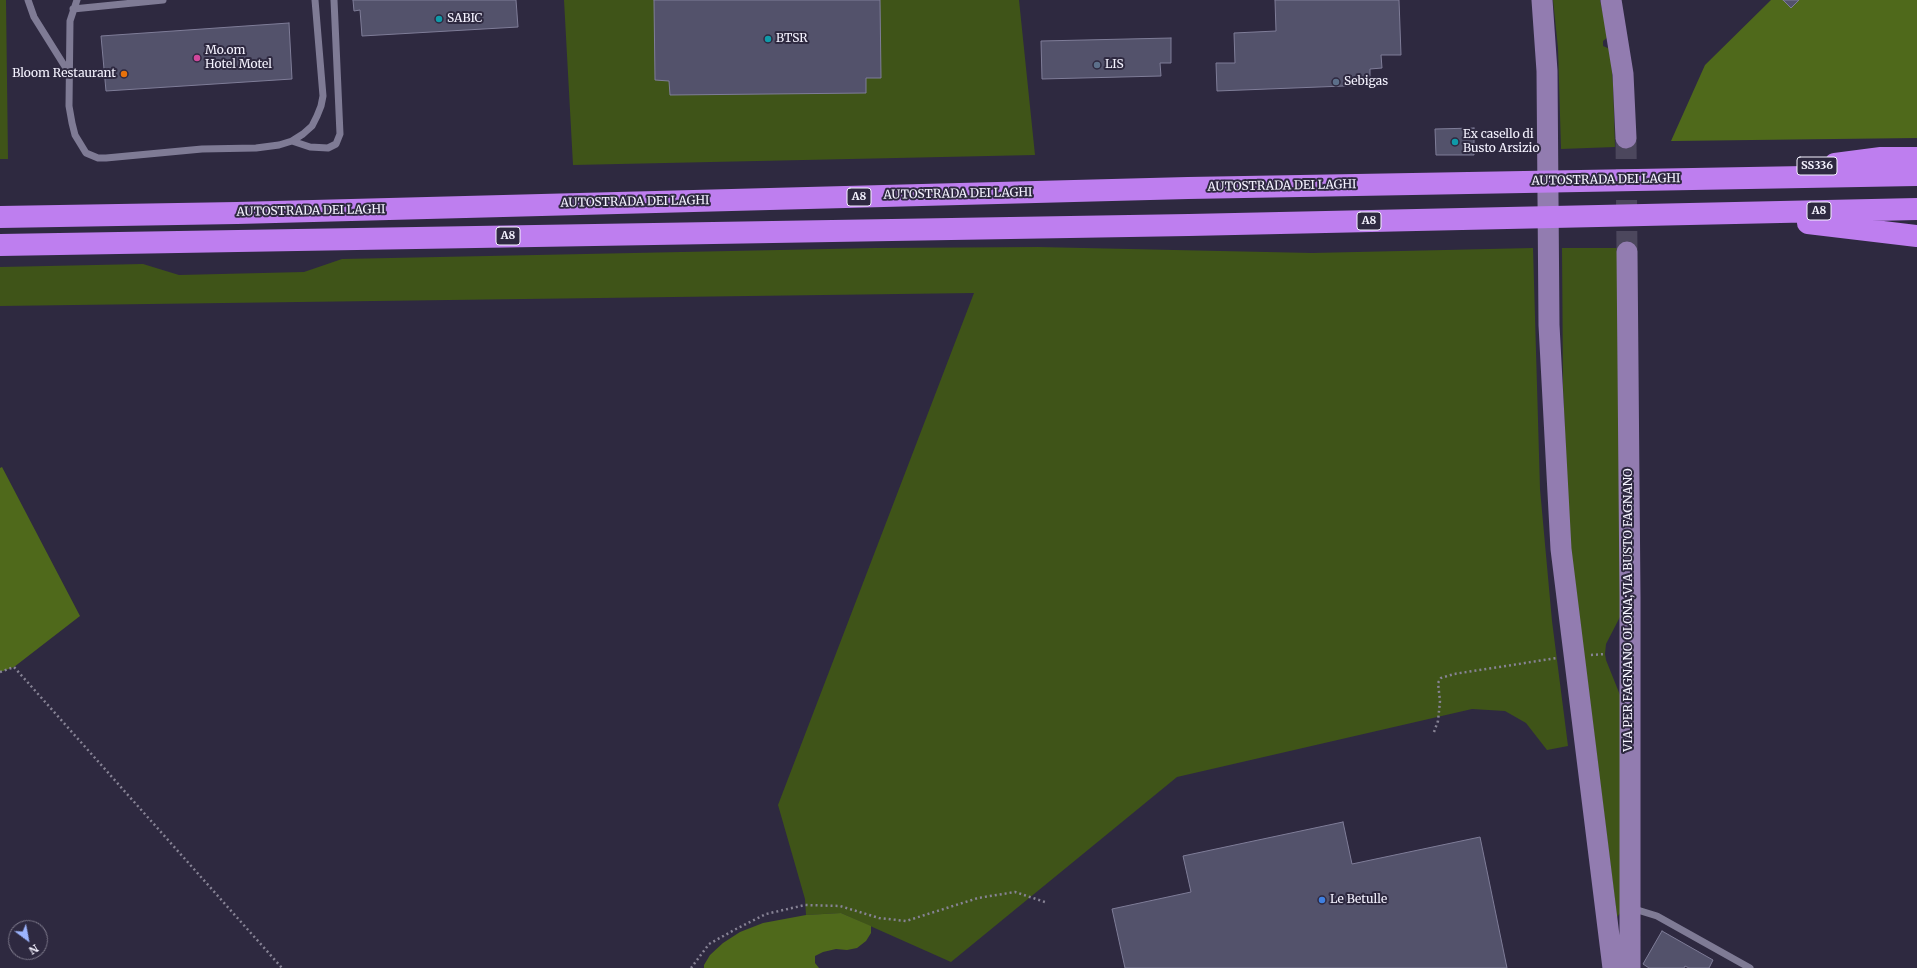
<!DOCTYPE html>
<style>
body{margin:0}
#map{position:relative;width:1917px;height:968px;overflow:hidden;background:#2e2940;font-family:Merriweather,serif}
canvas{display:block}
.north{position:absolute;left:8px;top:920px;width:40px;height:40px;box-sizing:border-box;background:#2e2940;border:1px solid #7e7a8c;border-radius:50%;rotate:148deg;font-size:11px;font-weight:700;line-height:16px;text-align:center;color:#f5f3ff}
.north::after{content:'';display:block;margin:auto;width:14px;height:18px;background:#9cb4fd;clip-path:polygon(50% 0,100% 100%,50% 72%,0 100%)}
</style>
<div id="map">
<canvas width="1917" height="968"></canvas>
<div class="north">N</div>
</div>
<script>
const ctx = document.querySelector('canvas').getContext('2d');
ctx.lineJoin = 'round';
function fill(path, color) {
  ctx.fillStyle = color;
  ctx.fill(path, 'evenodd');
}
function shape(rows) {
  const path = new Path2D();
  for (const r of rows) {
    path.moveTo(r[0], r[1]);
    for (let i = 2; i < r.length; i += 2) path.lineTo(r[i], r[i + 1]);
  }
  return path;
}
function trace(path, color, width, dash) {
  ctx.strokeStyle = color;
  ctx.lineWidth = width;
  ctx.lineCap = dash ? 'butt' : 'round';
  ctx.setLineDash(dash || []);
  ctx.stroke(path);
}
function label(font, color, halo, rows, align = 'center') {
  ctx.font = font + ' Merriweather,serif';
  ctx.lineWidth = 4;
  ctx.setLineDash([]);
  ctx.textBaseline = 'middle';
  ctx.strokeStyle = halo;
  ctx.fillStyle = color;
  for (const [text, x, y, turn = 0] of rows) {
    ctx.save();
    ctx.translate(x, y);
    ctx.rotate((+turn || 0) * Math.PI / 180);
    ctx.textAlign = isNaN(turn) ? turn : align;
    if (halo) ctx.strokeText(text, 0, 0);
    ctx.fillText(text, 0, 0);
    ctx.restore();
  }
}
const green = shape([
 [0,0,6,0,8,159,0,159],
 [564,0,1019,0,1035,155,573,165],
 [1553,0,1600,0,1608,37,1603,41,1603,46,1610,49,1613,84,1615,147,1561,149,1558,48],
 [1038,247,1312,253,1533,248,1540,489,1552,621,1568,746,1547,750,1526,723,1505,711,1472,709,1177,777,951,962,841,913,806,915,805,899,778,805,974,293,0,306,0,267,143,264,179,275,304,272,342,259,876,248],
 [1562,248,1618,248,1622,613,1606,644,1605,654,1606,660,1622,700,1621,912,1617,917,1569,534,1563,386]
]);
const forest = shape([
 [1771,0,1783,0,1791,8,1799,0,1917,0,1917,138,1671,141,1705,65],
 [2,467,80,616,14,667,0,672,0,468],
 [841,913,871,926,871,933,866,941,857,948,847,950,836,949,823,952,815,956,815,963,819,968,704,968,704,965,710,955,723,943,740,932,763,923,806,915]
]);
const building = shape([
 [353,0,516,0,518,27,362,36,360,10,354,11,353,0],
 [654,0,880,0,881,78,866,78,866,93,670,95,669,81,655,80,654,0],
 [1275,0,1399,0,1401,55,1381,55,1382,68,1370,69,1370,85,1217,91,1216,63,1235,63,1234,33,1276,31,1275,0],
 [1783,0,1799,0,1791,8,1783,0],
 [289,23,292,79,106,91,101,36,289,23],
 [1171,38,1171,63,1160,63,1161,76,1042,79,1041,41,1171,38],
 [1474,128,1474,155,1436,155,1435,129,1474,128],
 [1343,822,1352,864,1480,837,1507,968,1125,968,1112,909,1191,892,1183,856,1343,822],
 [1662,931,1713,960,1709,968,1689,968,1685,966,1684,968,1649,968,1643,964,1662,931]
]);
const secondaryTunnel = shape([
 [1626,138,1627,252]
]);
const path = shape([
 [1591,655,1605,654],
 [0,672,14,667,282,968],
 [1434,732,1438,721,1440,701,1438,683,1441,678,1454,674,1557,658],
 [691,968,709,944,736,929,766,914,805,905,840,906,879,918,906,921,978,898,1015,892,1045,902]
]);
const lane = shape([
 [28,0,34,17,69,73],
 [77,0,70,21,69,106,72,123,75,135,86,153,98,158,106,158,202,149,256,148,279,145,292,141,303,134,312,126,317,116,321,106,323,96,315,0],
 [73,9,163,0],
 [292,141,310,147,328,148,336,144,340,134,334,0],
 [1631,908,1657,916,1750,968]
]);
const secondary = shape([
 [1542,0,1547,71,1549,325,1561,549,1613,968],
 [1611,0,1623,74,1626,138],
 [1627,252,1630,597,1630,968]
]);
const highway = shape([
 [1835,164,1881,158,1917,158],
 [0,217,237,213,1188,188,1917,175],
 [1808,223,1917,236],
 [0,245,1189,225,1917,209]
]);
const markers = [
 [439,19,4,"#0f9aa8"],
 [768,39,4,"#0f9aa8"],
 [197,58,4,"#d1479c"],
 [1097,65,4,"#5c6f8a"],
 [124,74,4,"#e8710a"],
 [1336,82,4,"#5c6f8a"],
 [1455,142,4,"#0f9aa8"],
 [1322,900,4,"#3f7fe0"]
];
const shields = [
 [1817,166,40],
 [859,197,24],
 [1819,211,24],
 [1369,221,24],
 [508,236,24]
];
const shieldNames = [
 ["SS336",1817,166],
 ["A8",859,197],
 ["A8",1819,211],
 ["A8",1369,221],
 ["A8",508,236]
];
const poiNames = [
 ["SABIC",447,19],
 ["BTSR",776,39],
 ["Mo.om",205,51],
 ["Hotel Motel",205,65],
 ["LIS",1105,65],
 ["Bloom Restaurant",116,74,"right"],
 ["Sebigas",1344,82],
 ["Ex casello di",1463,135],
 ["Busto Arsizio",1463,149],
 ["Le Betulle",1330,900]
];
const streetNames = [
 ["AUTOSTRADA DEI LAGHI",1606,180,-1],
 ["AUTOSTRADA DEI LAGHI",1282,186,-1],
 ["AUTOSTRADA DEI LAGHI",958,194,-1],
 ["AUTOSTRADA DEI LAGHI",635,202,-1],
 ["AUTOSTRADA DEI LAGHI",311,211,-1],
 ["VIA PER FAGNANO OLONA;VIA BUSTO FAGNANO",1629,610,-90]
];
fill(green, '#3f5418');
fill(forest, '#4f691b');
fill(building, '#53526b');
trace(building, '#7f7d98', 1);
trace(secondaryTunnel, '#4c475d', 21, [21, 10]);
trace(path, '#878395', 2.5, [2, 3]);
trace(lane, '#7f7b95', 7);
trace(secondary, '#927cb0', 21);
trace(highway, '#be7eef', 22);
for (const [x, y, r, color] of markers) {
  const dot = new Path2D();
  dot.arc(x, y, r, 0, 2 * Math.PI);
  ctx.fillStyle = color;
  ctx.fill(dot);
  trace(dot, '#2e2940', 1.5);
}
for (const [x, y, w] of shields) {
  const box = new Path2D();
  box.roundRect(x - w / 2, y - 9, w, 18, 3);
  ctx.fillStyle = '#2e2940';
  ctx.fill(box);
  trace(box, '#f5f3ff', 1);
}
label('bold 11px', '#f5f3ff', null, shieldNames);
label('12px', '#f5f3ff', '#2e2940', poiNames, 'left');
label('12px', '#f5f3ff', '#2e2940', streetNames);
</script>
